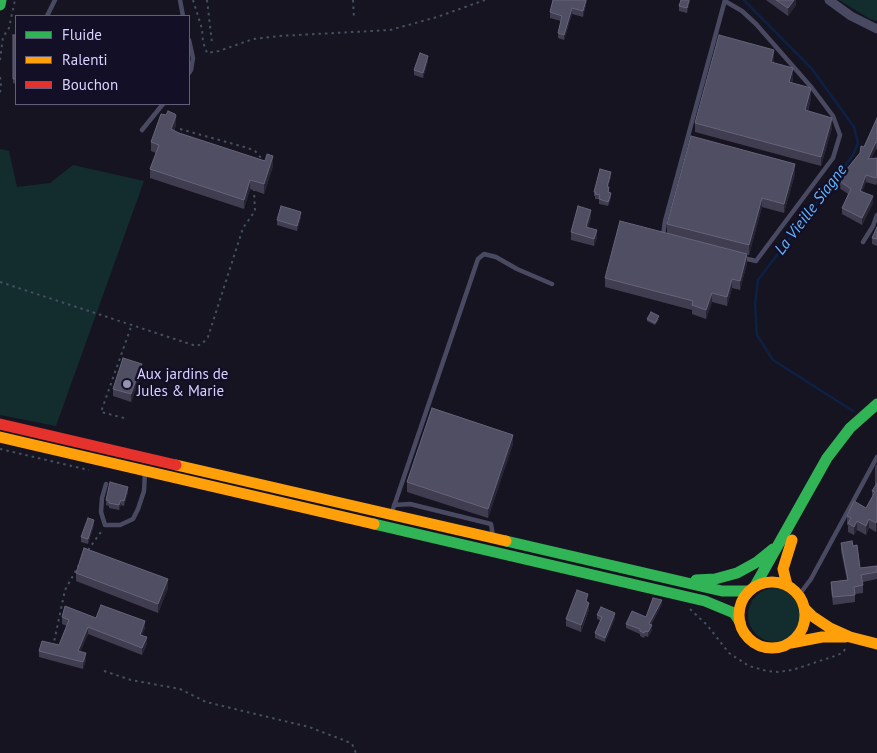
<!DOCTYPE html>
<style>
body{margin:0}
#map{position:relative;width:877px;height:753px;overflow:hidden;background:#161421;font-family:"PT Sans",sans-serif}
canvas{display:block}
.legend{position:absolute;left:15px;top:15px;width:175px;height:90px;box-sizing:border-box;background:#130f26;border:1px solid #625e7d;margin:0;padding:6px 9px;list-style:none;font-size:15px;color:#d9d4ff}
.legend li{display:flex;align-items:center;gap:10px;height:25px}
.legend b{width:25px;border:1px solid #625e7d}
</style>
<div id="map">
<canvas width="877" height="753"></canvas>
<ul class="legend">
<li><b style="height:6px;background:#30b455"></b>Fluide</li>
<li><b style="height:6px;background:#ff9f0a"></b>Ralenti</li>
<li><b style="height:6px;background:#e5322d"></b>Bouchon</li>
</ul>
</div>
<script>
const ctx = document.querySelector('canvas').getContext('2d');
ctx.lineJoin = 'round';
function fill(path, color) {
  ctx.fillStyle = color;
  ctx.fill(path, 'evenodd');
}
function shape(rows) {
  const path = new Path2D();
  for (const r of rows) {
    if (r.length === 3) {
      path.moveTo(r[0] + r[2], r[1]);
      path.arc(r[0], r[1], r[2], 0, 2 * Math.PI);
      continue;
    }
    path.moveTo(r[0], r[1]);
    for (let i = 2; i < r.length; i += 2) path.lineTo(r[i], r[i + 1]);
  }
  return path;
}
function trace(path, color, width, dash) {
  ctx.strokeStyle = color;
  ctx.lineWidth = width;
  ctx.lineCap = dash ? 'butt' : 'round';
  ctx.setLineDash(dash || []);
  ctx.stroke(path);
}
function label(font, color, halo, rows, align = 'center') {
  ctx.font = font + ' "PT Sans",sans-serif';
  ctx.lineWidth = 5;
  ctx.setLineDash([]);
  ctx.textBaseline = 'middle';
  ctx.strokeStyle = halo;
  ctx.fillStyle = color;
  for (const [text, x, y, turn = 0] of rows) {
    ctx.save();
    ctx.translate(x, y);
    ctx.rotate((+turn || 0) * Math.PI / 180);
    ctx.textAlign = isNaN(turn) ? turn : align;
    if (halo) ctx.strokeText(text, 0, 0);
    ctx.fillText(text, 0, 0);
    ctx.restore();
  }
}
const green = shape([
 [839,0,877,0,877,21,870,19],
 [0,149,9,151,17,187,50,183,73,165,144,181,56,426,0,415],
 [775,615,27]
]);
const stream = shape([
 [744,0,812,69,854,127,858,143,853,155,758,280,755,305,757,335,773,360,853,411]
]);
const path = shape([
 [193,0,202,29,203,42,207,53,219,51,253,39,279,36,390,30,437,17,485,0],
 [207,0,212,43],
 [353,0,354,19],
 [0,60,3,37,9,28,15,0],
 [0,77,1,82,0,94],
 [180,129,248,148,255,151,262,159,262,161],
 [0,282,196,346,202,344,208,337,243,228,255,211,254,190],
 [124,418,101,412,132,324],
 [0,449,89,470],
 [88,550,103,529],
 [690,609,707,625,729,653,749,666,767,671,778,672,792,670,835,656,842,653,847,647],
 [57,646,54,642,65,590,79,565],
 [104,671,131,680,180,689,206,702,309,727,346,741,352,744,356,753]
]);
const lane = shape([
 [180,0,183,16],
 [725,1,742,11,756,24,812,88,833,116,840,135,833,158,756,261,743,258],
 [47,16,55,0],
 [189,40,193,58,191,70,189,73],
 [142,130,163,104],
 [663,236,665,221,725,0],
 [863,242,873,226,877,215],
 [106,484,102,498,101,512,105,525,120,525,133,519,138,509,144,491,145,472],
 [394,505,410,504,491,524,493,536],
 [392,512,478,259,484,254,496,257,517,269,552,284],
 [799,595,811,579,877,457]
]);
const street = shape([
 [829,0,851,16,877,29]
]);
const fast = shape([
 [0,5,1,0],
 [374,524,705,601,734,613,740,622],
 [506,541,722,591,749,591],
 [696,580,715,579,737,573,757,562,773,549],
 [755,586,827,458,850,428,877,404]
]);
const slow = shape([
 [0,437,374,524],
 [176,465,506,541],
 [772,615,33],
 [787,585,783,569,792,540],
 [805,609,812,616,830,628,850,637,877,644],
 [791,643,822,637,845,637]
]);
const jam = shape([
 [0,424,176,465]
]);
const wall = shape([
 [553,0,587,0,583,17,572,14,564,40,558,38,558,33,561,21,550,18,550,12],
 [681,0,690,0,687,13,679,11,679,6],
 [766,0,796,0,796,5,788,16],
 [13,35,16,35,16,84,13,83],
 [774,60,774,63,793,78,792,83,811,98,808,111,832,128,821,166,695,132,695,123],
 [428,61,423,78,414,75,414,70],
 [877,118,877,150,876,149,871,159,877,158,877,183,876,185,866,182,862,192,873,203,862,225,842,214,842,208,848,194,838,187,838,180,864,147],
 [176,125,174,131,179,133,273,166,264,194,250,189,244,209,150,178,150,169,156,153,151,151,151,142],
 [795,174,784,213,762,207,749,255,747,254,747,263,740,290,732,288,727,306,712,302,706,319,692,314,692,310,605,287,605,278,667,233,667,224],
 [611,176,608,187,611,197,608,206,599,204,599,199,595,199,595,196,594,196,594,192],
 [301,217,297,231,277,225,277,220],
 [591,217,588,228,597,237,594,246,571,240,571,232],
 [877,227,877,246,872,244,872,238],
 [647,319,659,319,655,325,647,321],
 [142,372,131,402,113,396,113,389],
 [513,444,488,518,407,492,407,482],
 [877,463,877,530,876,532,869,528,866,535,857,530,854,535,848,532,848,525,847,525,847,516,866,508,872,497,872,491,876,485,875,484,875,467],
 [128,492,124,506,121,505,119,510,109,508,109,506,106,505,106,500],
 [94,525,88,544,81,542,81,537],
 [841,543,860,568,877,566,877,579,863,582,863,593,855,594,855,602,833,605,831,590,831,582,847,580,841,551],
 [76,573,168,588,158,613,76,581],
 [588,602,589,610,581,632,566,626,566,619],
 [662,604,651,625,652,630,648,637,645,636,644,638,640,636,640,634,626,628,626,624,646,617],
 [597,615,615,618,605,642,595,638,595,633,601,621,597,619],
 [62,617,96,618,145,628,142,635,147,644,142,655,88,634,80,652,86,660,83,669,39,657,39,651,59,645,67,626,62,624]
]);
const shadedWall = shape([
 [586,0,587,0,583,17,583,11],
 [689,0,690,0,687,13,687,8],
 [794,0,796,0,796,5,788,16,788,8],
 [572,8,572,14,564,40,564,35],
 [774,50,774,60,771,72,771,62],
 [428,56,428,61,423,78,423,73],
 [793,68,793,78,789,92,789,82],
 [811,88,811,98,805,120,805,110],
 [176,116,176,125,171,139,171,129],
 [832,118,832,128,821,166,821,157],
 [876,142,876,149,868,166,868,159],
 [273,156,273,166,264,194,264,184],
 [795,164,795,174,784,213,784,204],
 [611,172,611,176,607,191,607,187],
 [866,175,866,182,860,197,860,191],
 [250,180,250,189,244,209,244,200],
 [873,196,873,203,862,225,862,218],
 [762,198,762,207,749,255,749,245],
 [591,210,591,217,586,235,586,227],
 [301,212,301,217,297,231,297,226],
 [597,230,597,237,594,246,594,239],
 [747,254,747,263,740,290,740,281],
 [732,279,732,288,727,306,727,297],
 [712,293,712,302,706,319,706,310],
 [142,364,142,372,131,402,131,394],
 [513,435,513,444,488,518,488,509],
 [128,487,128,492,124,506,124,501],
 [121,500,121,505,119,510,119,505],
 [869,519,869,528,866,535,866,526],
 [94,520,94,525,88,544,88,539],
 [857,521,857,530,854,535,854,527],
 [877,521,877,530,876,532,876,523],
 [168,579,168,588,158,613,158,604],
 [662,600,662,604,649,628,649,624],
 [589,603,589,610,581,632,581,625],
 [615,613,615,618,605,642,605,638],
 [145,621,145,628,140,641,140,635],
 [652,625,652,630,648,637,648,632],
 [88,627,88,634,78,658,78,651],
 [147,637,147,644,142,655,142,648],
 [86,653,86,660,83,669,83,662]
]);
const building = shape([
 [553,0,586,0,583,11,572,8,564,35,558,33,562,16,550,12,553,0],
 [681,0,689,0,687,8,679,6,681,0],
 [776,0,794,0,788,8,776,0],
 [13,35,16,35,16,79,13,79,13,35],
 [719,35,774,50,771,62,793,68,789,82,811,88,805,110,832,118,821,157,695,123,719,35],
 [420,53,428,56,423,73,414,70,420,53],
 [168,111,175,114,176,116,171,129,179,133,265,161,267,154,273,156,264,184,250,180,244,200,150,169,159,145,151,142,161,114,166,115,168,111],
 [877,118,877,143,876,142,868,159,877,158,877,176,876,178,866,175,860,191,873,196,862,218,842,208,851,189,838,180,860,153,861,146,864,147,877,118],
 [691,136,795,164,784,204,762,198,749,245,667,224,691,136],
 [600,169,611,172,607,187,609,187,608,192,611,193,608,202,599,199,600,195,595,194,596,192,594,192,600,169],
 [281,206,301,212,297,226,277,220,281,206],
 [578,206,591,210,586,227,597,230,594,239,571,232,578,206],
 [620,221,747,254,740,281,732,279,727,297,712,293,706,310,692,305,693,301,605,278,620,221],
 [877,227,877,239,872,238,877,227],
 [651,312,659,316,655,323,647,319,651,312],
 [123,358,142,364,131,394,113,389,123,358],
 [432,408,513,435,488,509,407,482,432,408],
 [110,482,128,487,124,501,121,500,119,505,109,503,109,501,106,500,110,482],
 [877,483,877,521,876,523,869,519,866,526,857,521,854,527,848,523,851,518,847,516,854,501,866,508,875,492,872,491,877,483],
 [88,518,94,520,88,539,81,537,88,518],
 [852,541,853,546,857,545,860,568,877,566,877,572,861,575,863,585,854,587,855,595,833,597,831,582,848,580,841,543,852,541],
 [84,548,168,579,158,604,76,573,84,548],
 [577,590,588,594,586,601,589,603,581,625,566,619,577,590],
 [653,598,662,600,649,624,652,625,648,632,645,631,644,633,640,631,640,629,626,624,632,611,646,617,653,598],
 [101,605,145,621,140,635,147,637,142,648,88,627,78,651,86,653,83,662,39,651,42,641,59,645,69,620,62,617,65,606,96,618,101,605],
 [601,607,615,613,605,638,595,633,602,617,597,615,601,607]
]);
const markers = [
 [127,384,5,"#9591b1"]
];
const poiNames = [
 ["Aux jardins de",137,375],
 ["Jules & Marie",137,392]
];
const waterNames = [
 ["La Vieille Siagne",811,210,-53]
];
fill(green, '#132c2d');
trace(stream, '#0d2144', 2.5);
trace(path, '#44505f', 2, [2.5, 4]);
trace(lane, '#4a4962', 4.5);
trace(street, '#4a4962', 9);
trace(fast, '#30b455', 11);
trace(slow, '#ff9f0a', 11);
trace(jam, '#e5322d', 11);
fill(wall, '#403d50');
fill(shadedWall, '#282635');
fill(building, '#504e63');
trace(building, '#66637b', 1);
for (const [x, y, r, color] of markers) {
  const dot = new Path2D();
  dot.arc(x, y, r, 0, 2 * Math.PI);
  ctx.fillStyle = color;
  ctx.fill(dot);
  trace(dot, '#130f26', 2);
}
label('15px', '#d9d4ff', '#130f26', poiNames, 'left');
label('italic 16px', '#62b6ff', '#130f26', waterNames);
</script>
